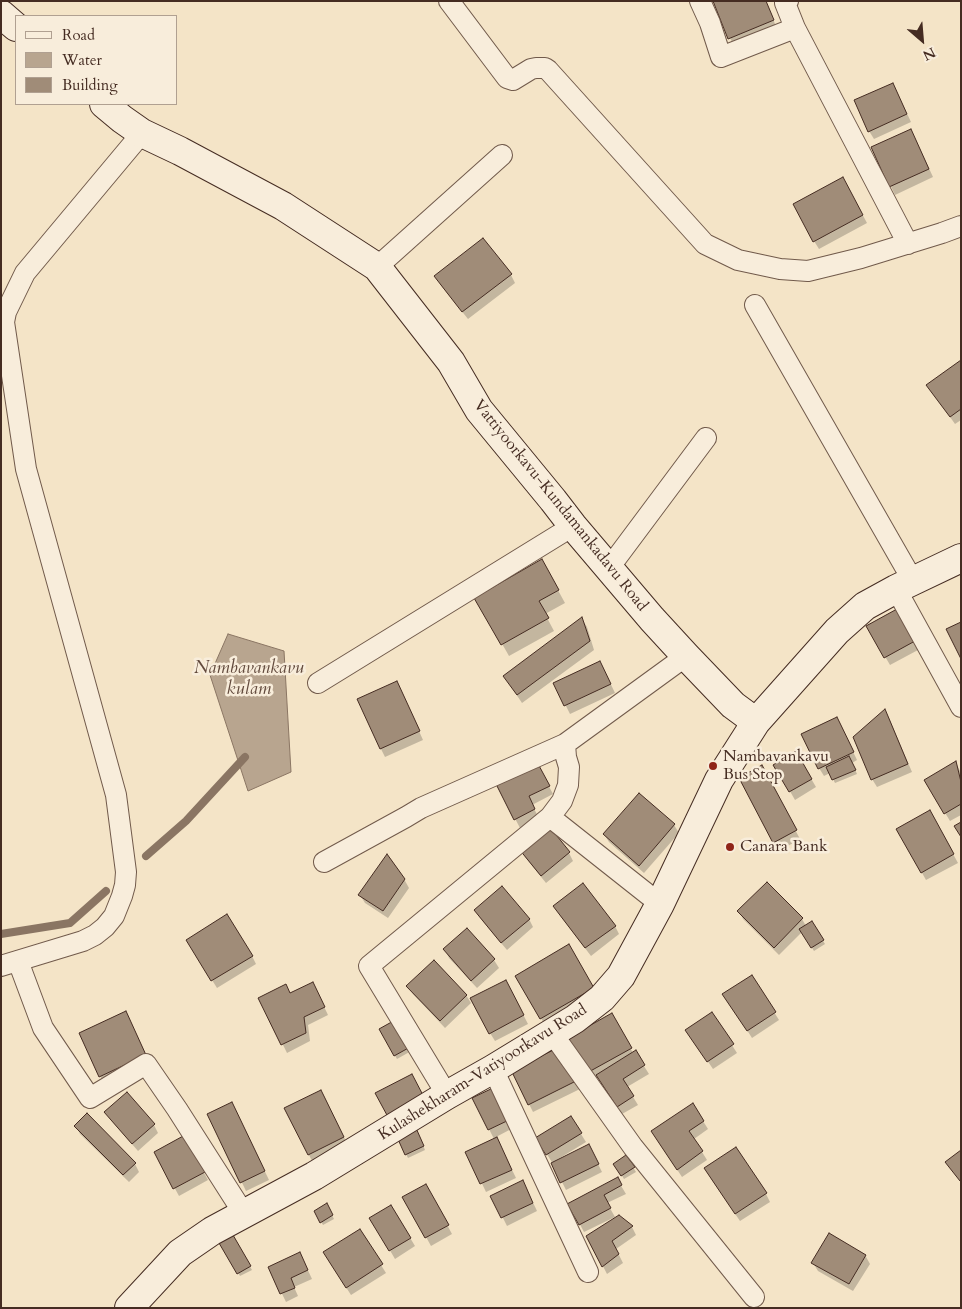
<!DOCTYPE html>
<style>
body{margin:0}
#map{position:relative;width:962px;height:1309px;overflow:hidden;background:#f4e4c7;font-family:Cardo,serif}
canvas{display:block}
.frame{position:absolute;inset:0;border:2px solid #452c22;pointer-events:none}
.legend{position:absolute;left:15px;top:15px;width:162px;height:90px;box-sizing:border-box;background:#f8eddb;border:1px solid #b0a091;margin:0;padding:6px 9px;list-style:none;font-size:15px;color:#452c22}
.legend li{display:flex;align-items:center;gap:10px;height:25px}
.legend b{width:25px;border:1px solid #b0a091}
.north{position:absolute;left:897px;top:15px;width:50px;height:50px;-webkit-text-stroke:4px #f8eddb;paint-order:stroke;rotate:153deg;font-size:14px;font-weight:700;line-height:20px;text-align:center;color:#452c22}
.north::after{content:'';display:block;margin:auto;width:18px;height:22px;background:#452c22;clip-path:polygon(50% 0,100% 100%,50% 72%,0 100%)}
</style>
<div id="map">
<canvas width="962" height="1309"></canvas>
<div class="frame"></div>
<ul class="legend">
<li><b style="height:6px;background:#f8eddb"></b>Road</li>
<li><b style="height:14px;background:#b8a58f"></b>Water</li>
<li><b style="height:14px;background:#a08c78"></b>Building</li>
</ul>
<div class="north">N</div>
</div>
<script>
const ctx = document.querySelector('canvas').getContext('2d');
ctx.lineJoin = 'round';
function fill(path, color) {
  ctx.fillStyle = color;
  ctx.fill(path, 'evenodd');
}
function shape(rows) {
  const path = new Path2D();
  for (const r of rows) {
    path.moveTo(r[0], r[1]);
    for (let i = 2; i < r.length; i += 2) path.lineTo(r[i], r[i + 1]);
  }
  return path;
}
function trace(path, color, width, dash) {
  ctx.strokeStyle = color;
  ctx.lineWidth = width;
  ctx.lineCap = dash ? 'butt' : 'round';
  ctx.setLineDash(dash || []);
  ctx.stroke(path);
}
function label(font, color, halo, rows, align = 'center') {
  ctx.font = font + ' Cardo,serif';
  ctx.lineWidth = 5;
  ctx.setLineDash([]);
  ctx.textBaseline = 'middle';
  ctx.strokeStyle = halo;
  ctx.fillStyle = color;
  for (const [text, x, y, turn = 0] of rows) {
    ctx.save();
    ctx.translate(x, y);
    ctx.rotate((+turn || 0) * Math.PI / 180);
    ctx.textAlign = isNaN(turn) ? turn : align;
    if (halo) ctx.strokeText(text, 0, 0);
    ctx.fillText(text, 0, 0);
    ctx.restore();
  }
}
const water = shape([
 [228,634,284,651,291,772,248,791,210,675,228,634]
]);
const shadow = shape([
 [715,1,766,1,777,29,734,46,730,38],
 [893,84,911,122,874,139,869,131],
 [915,138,933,177,895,195,873,148],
 [847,186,867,223,819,249,814,241],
 [511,275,515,283,468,319,440,284],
 [961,361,961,420,955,424,933,393],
 [542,561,565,603,545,614,554,631,509,656,476,598],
 [896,611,918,650,890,665,868,627],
 [582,619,587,627,594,650,522,703,504,676],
 [604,670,615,693,570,714,555,684],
 [401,691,423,740,385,757,381,749],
 [884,711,889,718,912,772,877,787,872,779],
 [841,727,857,760,852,763,857,774,835,783,830,773,824,776,819,768],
 [796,753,816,787,795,800,775,765],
 [956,763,961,773,961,815,950,821,926,781],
 [537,764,553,794,532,805,539,818,520,828,497,784],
 [766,775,800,839,779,851,740,779],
 [640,794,674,825,679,833,644,873,609,842,604,834],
 [930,812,958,863,926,880,898,830],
 [521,849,569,853,573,861,546,883,525,857],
 [404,879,409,888,388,918,365,903,360,895],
 [767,884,802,919,806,926,812,923,825,944,814,951,802,932,779,955,743,919,739,911],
 [475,910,529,919,533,927,507,950,480,918],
 [559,914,615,926,619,934,591,956],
 [467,930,494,960,499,968,477,988,449,958,445,950],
 [187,940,252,956,256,964,217,988],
 [568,946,600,1000,548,1030,516,976],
 [408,986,466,995,471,1003,445,1028,413,994],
 [510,989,528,1024,495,1041,490,1033],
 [317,992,328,1015,308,1025,310,1041,287,1053,260,998],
 [729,1002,774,1012,779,1020,752,1038],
 [126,1013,150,1063,105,1084,100,1076],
 [712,1014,737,1053,713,1069,692,1038],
 [612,1015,633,1053,635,1052,649,1074,627,1087,638,1105,622,1114,599,1077,591,1081,568,1039],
 [380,1030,413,1050,397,1059],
 [559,1048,580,1089,533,1112,529,1104],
 [495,1088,515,1127,496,1137,516,1178,486,1192,467,1152,494,1139,474,1099],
 [325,1100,348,1145,313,1163,286,1109],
 [106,1112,154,1125,158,1133,138,1151,111,1120],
 [236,1112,269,1180,246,1191,209,1114],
 [703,1121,708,1129,694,1139,707,1160,682,1177,657,1139],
 [76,1126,135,1164,139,1172,129,1182,80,1134],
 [418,1133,425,1150,408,1158,406,1154],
 [581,1134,586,1142,555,1161,556,1162,593,1154,602,1172,566,1190,553,1164,537,1138],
 [184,1137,208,1180,179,1196,155,1152],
 [626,1156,636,1172,624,1179,615,1164],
 [710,1177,766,1194,770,1202,740,1221],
 [617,1179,626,1194,607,1203,615,1217,584,1232,569,1204],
 [426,1186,452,1234,431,1246,404,1197],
 [527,1190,537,1211,507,1226,492,1196],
 [327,1205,334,1219,323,1225,315,1211],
 [391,1206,415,1246,395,1259,371,1218],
 [619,1216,632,1227,636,1235,616,1249,623,1263,607,1274,588,1237],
 [233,1237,252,1270,240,1276,221,1244],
 [865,1255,870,1264,853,1291,818,1271,813,1263],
 [329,1261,381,1265,386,1273,351,1295],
 [304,1262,312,1279,294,1287,298,1296,286,1302,269,1267]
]);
const stream = shape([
 [146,856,186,821,245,757],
 [1,934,70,923,106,891]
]);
const building = shape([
 [713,1,766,1,774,20,728,39,713,1],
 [893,83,907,114,868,132,854,100,893,83],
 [911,129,929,169,889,187,871,147,911,129],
 [843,177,863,215,813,242,793,204,843,177],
 [483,238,512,274,462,312,434,276,483,238],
 [961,360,961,409,950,417,926,385,961,360],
 [542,559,559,590,539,601,549,618,501,645,474,598,542,559],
 [897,609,915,641,884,658,866,626,897,609],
 [582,617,590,641,517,695,503,676,582,617],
 [961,622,961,659,946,629,961,622],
 [600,661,611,684,564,706,553,683,600,661],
 [397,681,420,731,380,749,357,699,397,681],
 [885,709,908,764,871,780,853,737,885,709],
 [837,717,854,752,818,769,801,734,837,717],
 [796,751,812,779,789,792,773,765,796,751],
 [849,756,856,770,832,780,826,767,849,756],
 [956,761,961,782,961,804,944,814,924,780,956,761],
 [537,762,550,786,529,796,535,809,514,820,496,784,537,762],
 [762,765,797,830,773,843,739,778,762,765],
 [639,793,675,824,639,866,603,834,639,793],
 [930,810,954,854,921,873,896,829,930,810],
 [961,822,961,837,954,826,961,822],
 [548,825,570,852,541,876,519,849,548,825],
 [387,854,405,879,383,911,358,895,387,854],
 [767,882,803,918,774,948,737,911,767,882],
 [583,883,616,926,585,948,553,906,583,883],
 [502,886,530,919,501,943,474,910,502,886],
 [227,914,253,956,211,981,186,940,227,914],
 [812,921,824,940,811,948,799,929,812,921],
 [467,928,495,959,471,981,443,949,467,928],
 [569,944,594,988,540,1019,515,976,569,944],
 [434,960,467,995,440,1021,406,986,434,960],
 [752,975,776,1012,747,1031,722,994,752,975],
 [506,980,524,1015,489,1034,470,998,506,980],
 [313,982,325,1007,304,1017,306,1033,281,1045,258,998,286,984,290,993,313,982],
 [126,1011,146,1055,99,1077,79,1033,126,1011],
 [712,1012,734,1044,707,1062,685,1030,712,1012],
 [612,1013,632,1048,585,1074,566,1039,612,1013],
 [397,1019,412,1046,394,1056,379,1029,397,1019],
 [560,1047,576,1081,528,1105,511,1070,560,1047],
 [636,1050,645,1065,623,1079,634,1096,617,1107,596,1075,636,1050],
 [412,1074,425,1099,388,1117,375,1093,412,1074],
 [495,1087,511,1119,488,1130,472,1098,495,1087],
 [321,1090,344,1137,308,1155,284,1108,321,1090],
 [127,1092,155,1124,132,1144,104,1112,127,1092],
 [232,1102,265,1171,240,1183,207,1114,232,1102],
 [693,1103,704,1121,689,1131,703,1151,677,1170,651,1131,693,1103],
 [87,1113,136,1163,123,1175,74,1126,87,1113],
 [571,1116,582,1133,546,1155,535,1138,571,1116],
 [416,1128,424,1146,405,1155,397,1137,416,1128],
 [185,1135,205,1172,173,1189,154,1152,185,1135],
 [497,1137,512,1170,480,1184,465,1152,497,1137],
 [589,1144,599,1164,560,1183,551,1163,589,1144],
 [736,1147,767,1193,735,1214,704,1168,736,1147],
 [961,1150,961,1181,960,1181,945,1162,961,1150],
 [626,1155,635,1167,621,1176,613,1164,626,1155],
 [618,1177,622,1185,604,1195,611,1208,579,1225,567,1204,618,1177],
 [523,1180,533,1203,501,1218,490,1196,523,1180],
 [426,1184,449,1225,425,1238,402,1197,426,1184],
 [327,1203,333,1215,320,1223,314,1211,327,1203],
 [391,1205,411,1238,389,1251,369,1218,391,1205],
 [619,1215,633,1226,612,1241,619,1254,602,1267,586,1236,619,1215],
 [360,1229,383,1264,346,1288,323,1252,360,1229],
 [829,1233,866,1255,849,1284,811,1263,829,1233],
 [233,1235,251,1266,237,1274,219,1243,233,1235],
 [300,1252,308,1270,291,1278,295,1288,280,1294,268,1267,300,1252]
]);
const street = shape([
 [449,1,507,78,513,80,531,69,536,68,545,68,548,70,705,244,738,260,780,269,808,271,861,258,942,233,961,226],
 [700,1,710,23,721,57,795,28],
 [788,1,785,3,795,28,908,244],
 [377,267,502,155],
 [755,305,913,581],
 [609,568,706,438],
 [896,589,961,707],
 [318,683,573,526],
 [550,817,660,904],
 [324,862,406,817,421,808,565,744],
 [18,961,43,1028,90,1098,146,1064,177,1109,244,1214],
 [1,966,83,941,95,935,105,927,114,916,122,896,125,885,126,872,116,795,26,469,4,322,6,312,25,273,142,133],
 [552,1033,633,1147,754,1297],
 [493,1069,588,1272],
 [447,1095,369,966,550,817,562,801,568,785,569,767,566,757,565,744,686,656]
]);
const secondary = shape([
 [1,14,16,27],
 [104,104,122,119,142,133,180,151,283,206,377,267,451,362,479,410,553,500,573,526,652,619,686,656,733,705,756,722,837,631,865,606,896,589,961,558],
 [129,1308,180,1253,212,1231,314,1176,447,1095,493,1069,575,1019,602,998,621,976,660,904,719,780,756,722]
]);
const markers = [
 [713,766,5,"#8f2418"],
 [730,847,5,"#8f2418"]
];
const streetNames = [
 ["Vattiyoorkavu-Kundamankadavu Road",560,506,51],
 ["Kulashekharam-Vatiyoorkavu Road",483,1073,-32]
];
const poiNames = [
 ["Nambavankavu",723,757],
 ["Bus Stop",723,775],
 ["Canara Bank",740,847]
];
const waterNames = [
 ["Nambavankavu",249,669],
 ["kulam",249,690]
];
fill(water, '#b8a58f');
trace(water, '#8a7563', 1);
fill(shadow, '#0003');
trace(stream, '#8a7563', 8);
fill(building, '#a08c78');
trace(building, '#452c22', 1);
trace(street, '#715a4b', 22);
trace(secondary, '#452c22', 30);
trace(street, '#f8eddb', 20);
trace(secondary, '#f8eddb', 28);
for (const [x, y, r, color] of markers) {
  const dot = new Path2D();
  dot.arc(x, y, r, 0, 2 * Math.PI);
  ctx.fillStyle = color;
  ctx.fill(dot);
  trace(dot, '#f8eddb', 2);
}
label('16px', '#452c22', '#f8eddb', streetNames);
label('16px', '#452c22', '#f8eddb', poiNames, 'left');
label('italic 18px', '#624a3d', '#f8eddb', waterNames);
</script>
